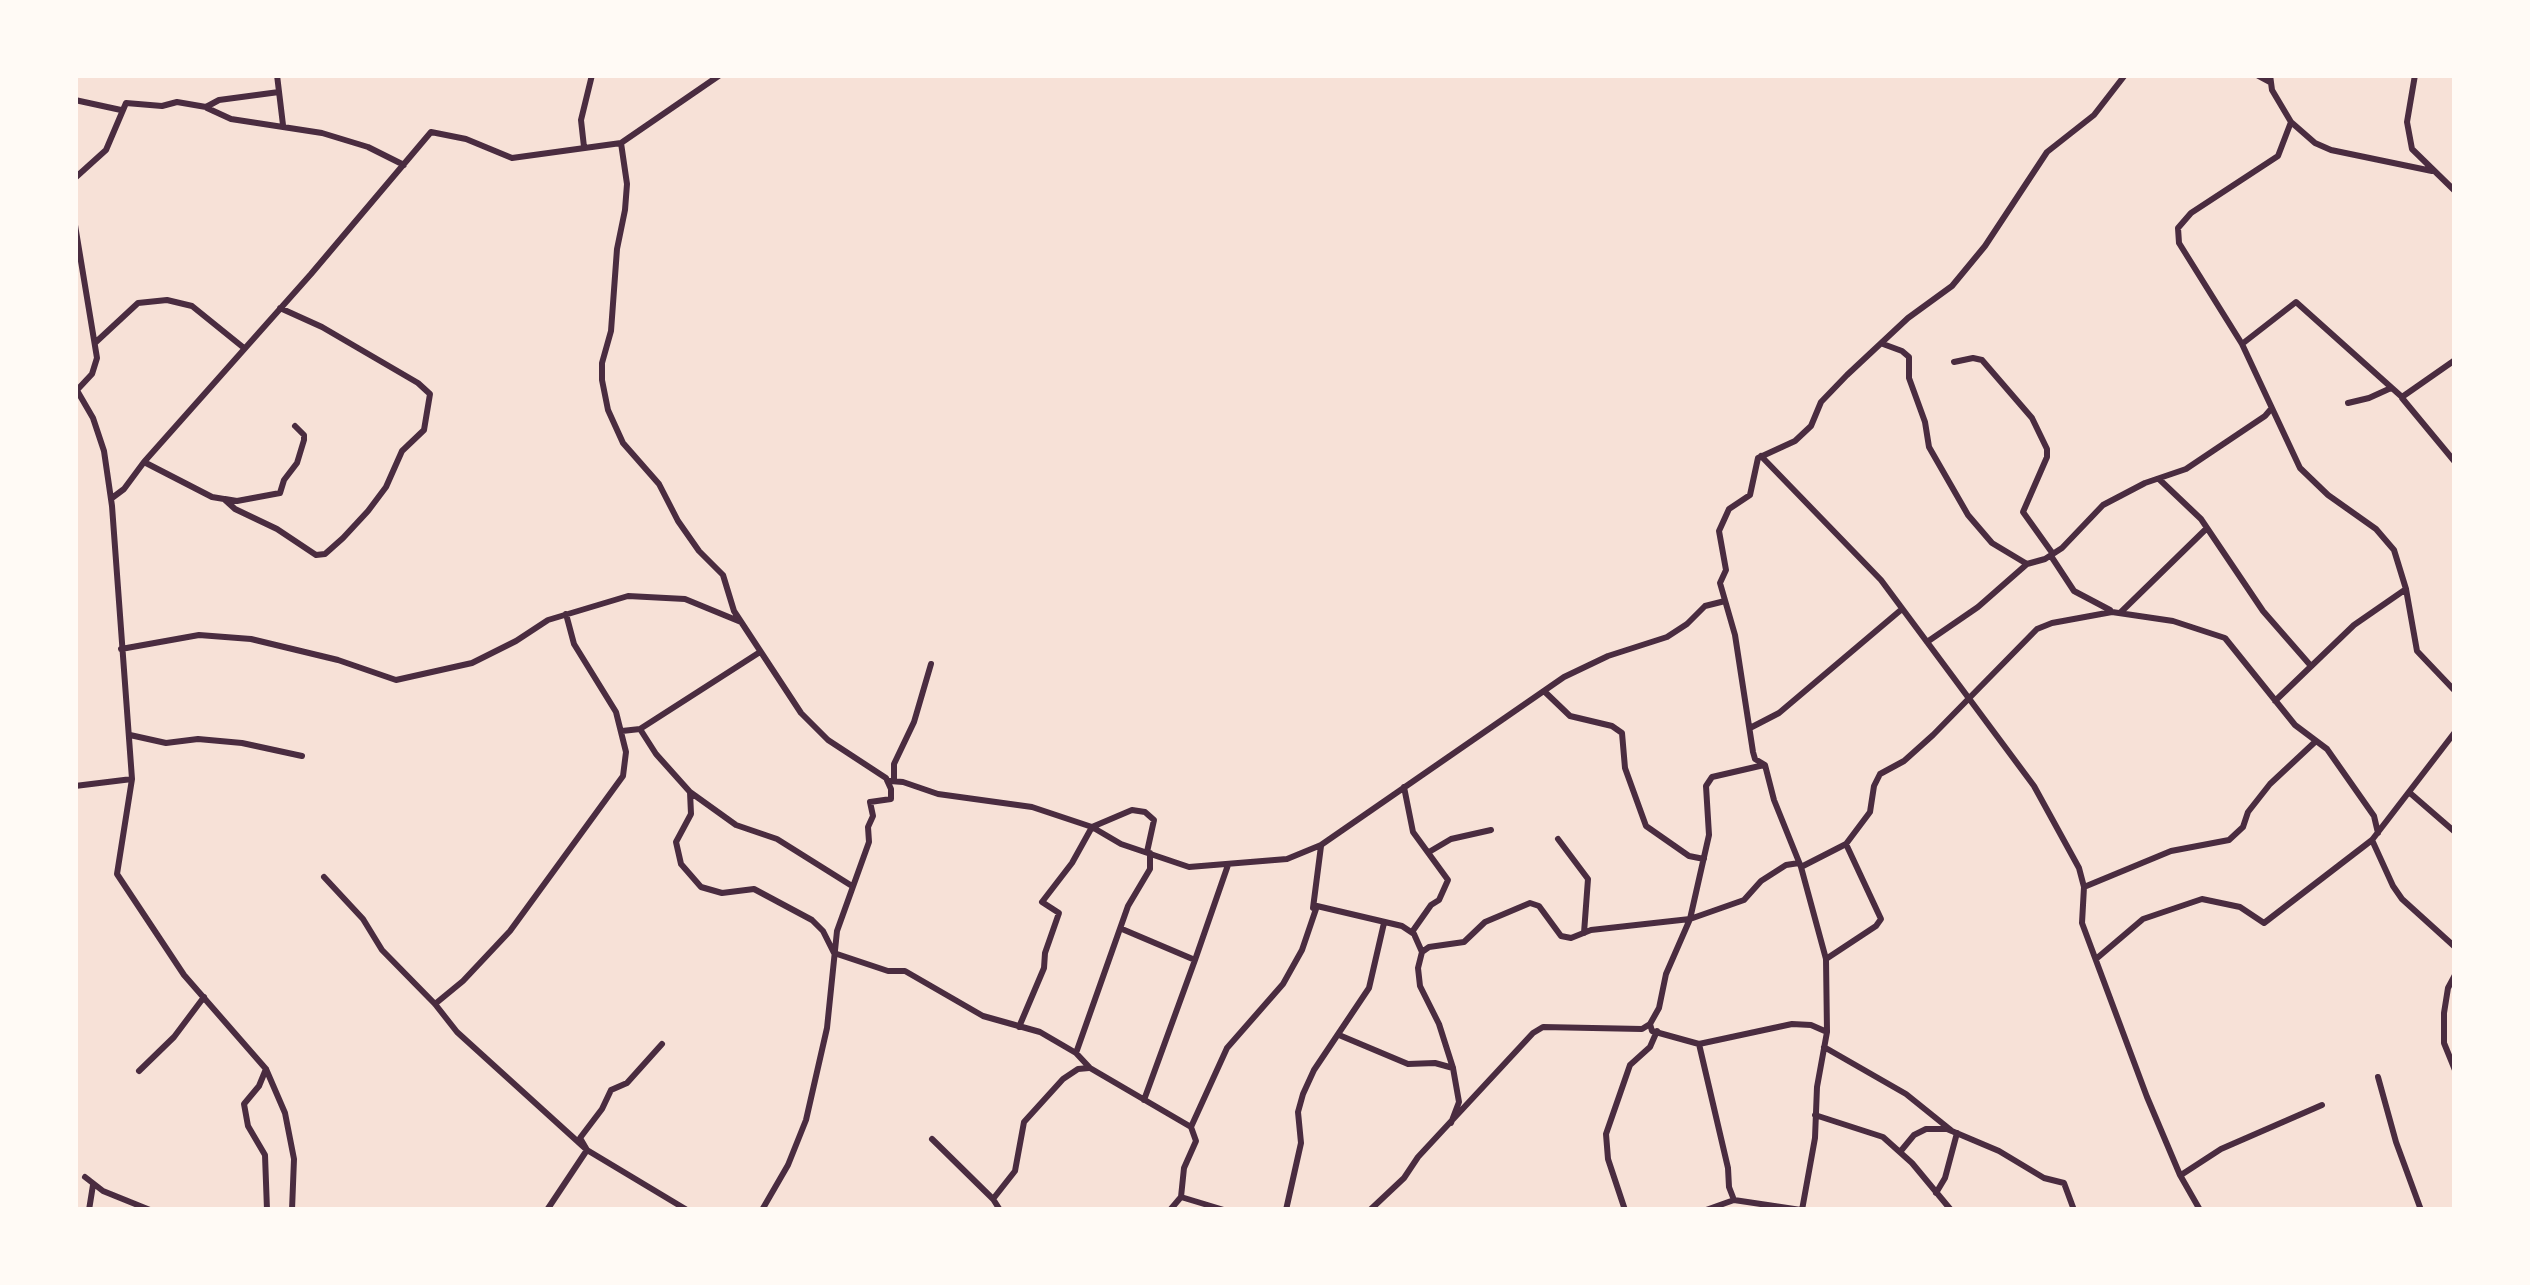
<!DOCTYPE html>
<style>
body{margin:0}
#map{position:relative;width:2530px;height:1285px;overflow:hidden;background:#f7e1d7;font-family:Karla,sans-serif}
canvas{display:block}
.frame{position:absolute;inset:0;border:78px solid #fffaf5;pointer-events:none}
</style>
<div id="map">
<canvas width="2530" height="1285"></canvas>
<div class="frame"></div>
</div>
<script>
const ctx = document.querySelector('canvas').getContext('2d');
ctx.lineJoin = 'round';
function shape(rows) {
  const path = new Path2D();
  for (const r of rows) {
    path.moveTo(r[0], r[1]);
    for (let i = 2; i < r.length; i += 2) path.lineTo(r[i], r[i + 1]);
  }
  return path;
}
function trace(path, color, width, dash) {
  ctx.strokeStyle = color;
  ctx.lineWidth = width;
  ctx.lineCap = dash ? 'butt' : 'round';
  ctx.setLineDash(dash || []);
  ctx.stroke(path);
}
const minor = shape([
 [277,75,283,125],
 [2257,75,2270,82],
 [2270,75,2272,90,2291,122,2278,156,2191,213,2178,228,2179,243,2242,344,2300,468,2328,495,2376,529,2394,550,2406,589,2417,651,2455,691],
 [2415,75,2407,122,2412,149,2455,191],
 [75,100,121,110],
 [207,108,231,119,322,133,368,147,404,165],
 [2291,122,2315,143,2331,150,2432,171],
 [621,143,627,184,625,210,617,249,611,331,602,363,602,380,608,410,623,443,659,484,678,521,699,551,723,575,734,611,801,713,828,740,886,778,891,789,891,799,870,802,873,816,868,827,869,842,837,931,827,1028,806,1120,788,1165,762,1210],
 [584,147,581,120,592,75],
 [75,178,106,150,126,103,162,106,177,102,206,107,219,100,279,92],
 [75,225,97,358,92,374,78,389],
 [96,342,138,303,167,300,192,306,244,348],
 [1883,344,1902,351,1909,357,1909,378,1925,422,1929,447,1968,515,1992,543,2027,564],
 [2242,344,2296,302,2402,397,2455,360],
 [1954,362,1973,358,1982,360,2032,418,2047,449,2047,457,2023,512,2053,554],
 [75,387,93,418,104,451,112,506,132,779,117,874,184,975,266,1069,285,1113,294,1159,292,1210],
 [2402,398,2455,462],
 [2348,403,2369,398,2391,388],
 [1761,456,1881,580,2034,786,2079,868,2084,887,2082,923,2147,1097,2180,1175,2200,1210],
 [144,462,212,497,224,499,235,509,277,529,316,555,325,554,343,538,368,511,386,487,402,451,424,430,430,394,418,383,322,327,280,308],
 [2160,480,2201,519,2263,611,2311,666],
 [112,498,124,489,144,462,311,274,431,132,466,139,512,158,621,143,720,75],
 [225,499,237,501,280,493,284,480,297,463,304,440,304,435,295,426],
 [2051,556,2074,591,2110,610],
 [2121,612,2207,528],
 [1927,642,1978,607,2027,564,2045,559,2062,548,2103,505,2145,483,2186,469,2265,416,2271,409],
 [121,649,199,635,251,639,338,660,396,680,472,663,516,641,548,620,628,596,685,599,741,622],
 [1544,691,1570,716,1612,726,1622,733,1625,768,1646,826,1689,856,1704,859],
 [2275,701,2354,625,2406,589],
 [1750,728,1779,713,1902,609],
 [640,729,656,754,690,792,691,814,676,842,681,864,701,887,722,893,754,889,812,920,823,931,834,953,888,971,905,971,983,1016,1040,1032,1076,1053,1090,1068,1191,1127],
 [622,731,640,729,760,652],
 [130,735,166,743,198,739,242,743,302,756],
 [890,781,903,782,938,794,1032,807,1092,827,1121,844,1189,867,1287,859,1321,845,1564,677,1608,656,1667,637,1687,624,1705,606,1725,601],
 [894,781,894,764,914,722,931,664],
 [75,786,132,779],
 [1404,787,1413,832,1448,880,1439,900,1431,905,1412,932],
 [690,792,736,825,777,839,852,886],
 [2410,793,2455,832],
 [1558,839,1588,879,1584,933],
 [2372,840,2393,886,2402,899,2455,947],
 [1429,852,1451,839,1491,830],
 [1801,867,1846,844,1870,812,1874,786,1880,774,1904,761,1933,735,2037,629,2052,623,2112,612,2173,621,2225,638,2295,725,2327,749,2374,816,2378,833],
 [324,877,363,919,382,950,435,1004,457,1032,587,1150,687,1210],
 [2084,887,2171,851,2229,840,2243,827,2248,812,2270,784,2316,741],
 [1313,908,1321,846],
 [1122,929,1195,960,1144,1100],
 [1422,952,1429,947,1464,942,1485,922,1530,903,1539,906,1561,936,1571,938,1591,930,1690,919,1744,900,1761,881,1786,865,1799,863],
 [1826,959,1876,926,1881,919,1846,844],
 [2096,959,2143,919,2202,899,2240,907,2264,923,2372,840,2455,732],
 [1195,960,1228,865],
 [2455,975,2448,988,2444,1013,2444,1043,2455,1070],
 [435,1004,463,981,510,931,623,776,626,752,616,712,574,644,566,614],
 [1650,1024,1659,1008,1666,974,1690,919,1709,835,1706,786,1712,777,1764,765],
 [1019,1027,1044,968,1045,953,1059,913,1042,902,1072,863,1092,827,1132,810,1145,812,1154,820,1147,852],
 [1339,1035,1408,1064,1435,1063,1453,1068],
 [1699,1044,1792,1024,1811,1025,1827,1032],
 [1824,1047,1906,1094,1952,1131],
 [1076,1053,1128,906,1150,869,1150,853],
 [266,1069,259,1086,244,1104,248,1126,265,1155,267,1210],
 [139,1071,174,1037,204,997],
 [2378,1077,2396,1142,2421,1210],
 [1815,1115,1883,1137,1912,1163,1951,1210],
 [932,1139,993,1199,1000,1210],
 [1900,1152,1914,1135,1926,1129,1947,1129,1999,1151,2044,1178,2064,1183,2074,1210],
 [2181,1175,2221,1149,2322,1105],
 [85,1177,103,1191,150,1210],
 [1936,1193,1945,1178,1957,1133],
 [1181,1197,1224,1210],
 [993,1199,1015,1171,1024,1122,1063,1079,1078,1069,1089,1068],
 [89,1210,93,1185],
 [547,1210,587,1150,580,1138,602,1109,611,1090,627,1083,662,1044],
 [1170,1210,1181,1197,1184,1168,1196,1141,1191,1127,1227,1048,1283,984,1302,950,1317,906,1402,926,1414,934,1422,952,1418,968,1420,986,1439,1024,1453,1068,1459,1102,1451,1123],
 [1286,1210,1301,1143,1298,1112,1303,1094,1314,1070,1369,988,1384,923],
 [1370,1210,1404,1178,1418,1157,1533,1033,1543,1027,1642,1029,1650,1024,1652,1031,1699,1044,1728,1168,1729,1187,1734,1200],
 [1625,1210,1608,1159,1606,1134,1630,1065,1650,1047,1657,1031],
 [1706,1210,1734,1200,1801,1210],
 [1802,1210,1815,1138,1817,1087,1827,1032,1826,959,1801,867,1774,800,1765,765,1755,759,1753,752,1735,635,1720,583,1726,570,1719,531,1729,509,1750,495,1758,458,1795,441,1811,426,1821,402,1847,375,1908,318,1952,286,1985,246,2047,152,2094,115,2125,75]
]);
trace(minor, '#4a2c40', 6);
</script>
